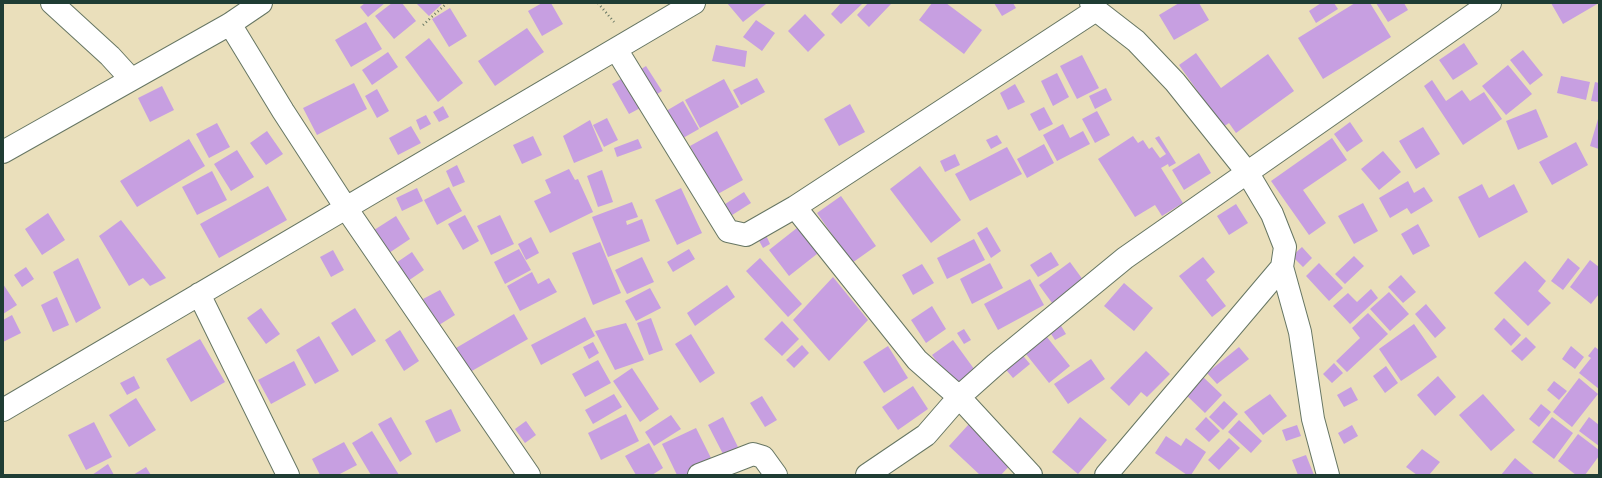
<!DOCTYPE html>
<style>
body{margin:0}
#map{position:relative;width:1602px;height:478px;overflow:hidden;background:#eadfbb;font-family:Alegreya,serif}
canvas{display:block}
.frame{position:absolute;inset:0;border:4px solid #1f3d34;pointer-events:none}
</style>
<div id="map">
<canvas width="1602" height="478"></canvas>
<div class="frame"></div>
</div>
<script>
const ctx = document.querySelector('canvas').getContext('2d');
ctx.lineJoin = 'round';
function fill(path, color) {
  ctx.fillStyle = color;
  ctx.fill(path, 'evenodd');
}
function shape(rows) {
  const path = new Path2D();
  for (const r of rows) {
    path.moveTo(r[0], r[1]);
    for (let i = 2; i < r.length; i += 2) path.lineTo(r[i], r[i + 1]);
  }
  return path;
}
function trace(path, color, width, dash) {
  ctx.strokeStyle = color;
  ctx.lineWidth = width;
  ctx.lineCap = dash ? 'butt' : 'round';
  ctx.setLineDash(dash || []);
  ctx.stroke(path);
}
const building = shape([
 [365,3,385,3,368,17,360,7],
 [392,3,402,3,416,21,394,39,375,16],
 [416,3,443,3,429,16],
 [542,3,551,3,563,24,542,36,528,11],
 [727,3,764,3,766,4,743,22],
 [841,3,862,4,841,24,831,14],
 [868,3,891,4,869,27,857,15],
 [932,3,946,3,982,30,964,54,919,20],
 [994,3,1013,3,1016,8,1002,16],
 [1179,3,1199,3,1209,20,1174,40,1159,15],
 [1321,3,1334,3,1338,9,1316,23,1309,11],
 [1355,3,1370,3,1391,37,1323,79,1298,38],
 [1376,3,1404,3,1408,10,1388,22],
 [1551,3,1599,3,1563,24],
 [450,8,467,36,449,47,432,19],
 [805,14,825,35,808,52,788,31],
 [756,20,775,33,762,51,743,37],
 [366,22,382,49,351,67,335,40],
 [527,28,544,52,495,86,478,61],
 [429,38,463,83,438,102,405,57],
 [1464,43,1478,64,1453,80,1439,60],
 [716,45,747,51,745,67,712,61],
 [1523,50,1543,75,1530,85,1510,60],
 [388,52,398,67,372,85,362,70],
 [1196,53,1221,88,1268,54,1294,91,1236,133,1229,123,1223,127,1179,65],
 [1082,55,1099,88,1077,99,1060,66],
 [1508,65,1532,94,1506,115,1482,86],
 [646,66,662,91,651,98,635,73],
 [1057,73,1069,97,1053,106,1041,81],
 [628,75,646,105,629,114,612,84],
 [1561,76,1590,82,1586,100,1557,93],
 [757,78,765,92,741,105,733,90],
 [724,79,739,107,700,128,685,100],
 [1432,80,1446,101,1462,90,1470,101,1484,92,1502,119,1463,145,1424,86],
 [1595,82,1599,83,1599,102,1591,101],
 [354,83,367,109,317,135,303,108],
 [1015,84,1025,102,1008,110,1000,93],
 [162,86,174,110,150,122,138,98],
 [1106,88,1112,100,1095,109,1089,96],
 [377,89,389,111,377,118,365,96],
 [683,101,699,129,676,142,661,114],
 [850,104,865,132,839,146,824,119],
 [443,106,449,117,439,122,433,112],
 [1044,107,1053,124,1039,131,1030,114],
 [1536,109,1548,137,1518,150,1506,121],
 [1097,111,1110,135,1095,143,1082,119],
 [426,115,431,124,420,130,416,120],
 [607,118,618,140,604,147,593,125],
 [1598,119,1599,119,1599,149,1590,146],
 [590,120,603,151,574,163,563,136],
 [1350,122,1363,141,1347,152,1334,134],
 [217,123,230,147,209,158,196,134],
 [1063,124,1070,138,1083,131,1090,144,1057,161,1043,135],
 [411,126,421,143,398,155,389,138],
 [1423,127,1440,154,1416,169,1399,141],
 [267,131,283,154,266,165,250,143],
 [717,131,743,180,716,195,690,146],
 [997,135,1002,143,991,149,986,140],
 [533,136,542,155,522,164,513,145],
 [1133,136,1138,143,1143,140,1149,149,1152,147,1160,158,1166,154,1155,138,1159,136,1176,163,1169,167,1168,164,1161,168,1183,203,1162,216,1155,205,1135,217,1098,159],
 [1332,138,1347,160,1303,190,1326,223,1309,235,1271,181],
 [189,139,205,166,137,207,120,181],
 [638,139,642,148,617,157,614,148],
 [1576,142,1588,165,1552,185,1539,162],
 [1044,144,1054,163,1027,178,1017,159],
 [1007,147,1022,174,970,201,955,174],
 [237,150,254,177,231,191,214,164],
 [1383,151,1401,172,1379,190,1361,169],
 [1199,153,1211,173,1184,190,1172,170],
 [955,154,960,165,945,172,940,161],
 [457,165,465,182,453,187,446,171],
 [920,166,961,220,931,243,890,189],
 [569,169,575,180,578,179,593,212,550,233,534,201,551,193,545,180],
 [602,170,613,202,598,207,587,176],
 [212,171,227,200,197,215,182,187],
 [1408,181,1414,193,1424,187,1433,201,1411,214,1407,208,1390,218,1379,198],
 [1482,184,1489,198,1514,184,1528,212,1479,238,1458,197],
 [268,186,287,220,219,258,200,224],
 [449,187,462,211,437,225,424,200],
 [417,188,423,201,402,211,396,198],
 [681,188,702,233,677,245,655,200],
 [744,192,751,203,729,217,722,206],
 [841,196,876,246,852,263,817,213],
 [632,202,638,217,626,221,627,225,642,219,650,241,608,257,592,217],
 [1363,203,1378,231,1354,244,1338,216],
 [1236,204,1248,223,1229,235,1217,216],
 [48,213,65,240,42,255,25,229],
 [465,215,479,241,463,250,448,224],
 [500,215,514,244,491,255,477,226],
 [396,216,410,239,386,255,371,232],
 [121,220,166,278,150,286,143,278,129,286,99,236],
 [802,224,822,250,789,276,769,250],
 [1418,224,1430,246,1413,255,1401,234],
 [987,227,1001,251,991,258,977,233],
 [765,233,770,244,763,248,757,237],
 [531,237,539,253,526,260,518,244],
 [974,239,985,260,947,279,937,258],
 [600,242,621,293,593,305,572,253],
 [1302,247,1312,258,1303,267,1292,256],
 [519,249,531,270,505,284,494,262],
 [689,249,695,259,673,272,667,262],
 [333,250,344,270,331,277,320,257],
 [412,252,424,270,405,283,393,265],
 [1051,252,1059,265,1038,277,1030,265],
 [1354,256,1364,266,1345,284,1335,274],
 [642,257,654,282,627,294,615,270],
 [1203,257,1215,272,1206,280,1226,306,1212,317,1179,276],
 [78,258,101,308,76,323,53,272],
 [760,258,802,304,788,317,746,271],
 [1568,258,1580,268,1563,290,1551,281],
 [1590,260,1599,267,1599,294,1591,304,1570,287],
 [1525,261,1546,281,1538,291,1551,303,1528,326,1494,293],
 [1070,262,1086,284,1055,307,1039,285],
 [990,263,1003,288,972,304,960,279],
 [1319,263,1343,288,1329,301,1306,276],
 [922,264,934,283,913,295,902,275],
 [26,267,34,279,22,287,14,275],
 [532,272,538,284,549,278,557,292,520,311,507,286],
 [1401,275,1416,292,1403,303,1388,287],
 [833,277,868,320,829,361,793,320],
 [1030,279,1044,305,998,330,984,304],
 [1124,283,1153,308,1134,331,1104,306],
 [3,284,17,305,3,314],
 [727,285,735,297,695,326,687,313],
 [650,288,661,308,636,321,625,301],
 [1371,289,1378,298,1350,324,1333,306,1348,293,1357,302],
 [440,290,455,315,439,325,423,299],
 [1389,292,1409,314,1390,331,1370,309],
 [57,297,69,325,53,332,41,305],
 [1426,304,1446,328,1435,338,1415,314],
 [932,306,946,329,926,343,911,320],
 [261,308,280,334,266,344,247,318],
 [355,308,376,341,352,356,331,323],
 [1368,313,1388,334,1347,372,1336,361,1360,338,1352,328],
 [514,314,528,339,470,372,456,348],
 [12,315,21,333,3,342,3,320],
 [585,317,595,336,541,365,531,345],
 [651,318,663,350,649,355,637,323],
 [1504,318,1521,335,1511,346,1494,329],
 [1057,319,1066,334,1055,340,1046,326],
 [782,321,799,339,782,356,764,339],
 [626,323,644,360,615,370,595,331],
 [1414,324,1437,357,1401,381,1379,349],
 [964,329,971,340,964,344,957,333],
 [400,330,419,361,404,371,385,340],
 [1043,332,1070,366,1049,383,1022,349],
 [691,334,715,373,700,383,675,344],
 [319,336,339,371,315,384,296,350],
 [1526,337,1536,347,1522,361,1511,351],
 [200,339,225,382,191,402,166,359],
 [953,340,977,373,956,388,932,355],
 [593,342,599,353,589,359,583,347],
 [802,345,809,353,794,368,786,360],
 [888,346,908,378,884,393,863,362],
 [1571,346,1584,357,1575,369,1562,359],
 [1239,347,1249,359,1217,384,1207,373],
 [1595,347,1599,350,1599,389,1579,373,1591,358,1588,356],
 [1019,351,1030,364,1013,378,1002,365],
 [1146,351,1170,374,1147,397,1141,392,1129,406,1110,388],
 [1091,359,1105,379,1068,404,1054,384],
 [598,360,611,383,585,397,572,374],
 [294,361,306,385,271,404,258,380],
 [1334,363,1343,373,1332,383,1323,374],
 [1386,366,1398,383,1385,393,1373,376],
 [632,368,659,409,640,422,613,381],
 [134,376,140,388,127,395,120,383],
 [1202,376,1222,395,1205,413,1185,394],
 [1438,376,1456,397,1435,416,1417,395],
 [1579,378,1598,394,1572,427,1553,412],
 [1554,381,1567,391,1559,400,1547,390],
 [913,386,928,409,898,430,882,407],
 [1351,387,1358,400,1344,407,1337,395],
 [614,394,622,407,593,424,585,410],
 [1270,394,1287,416,1263,435,1244,412],
 [1483,394,1515,430,1491,451,1459,415],
 [762,396,777,420,765,427,750,403],
 [136,398,156,430,129,447,109,415],
 [1224,401,1238,414,1223,430,1209,417],
 [1541,404,1551,412,1539,427,1529,419],
 [451,409,461,431,436,443,425,421],
 [626,414,639,441,601,460,588,433],
 [671,415,681,429,654,446,645,432],
 [391,417,412,454,400,462,378,424],
 [723,417,738,447,723,454,708,425],
 [1080,417,1107,440,1078,474,1052,452],
 [1206,417,1220,431,1209,442,1195,429],
 [1552,417,1573,433,1554,459,1532,442],
 [1589,417,1599,425,1599,446,1579,431],
 [1239,420,1262,441,1251,453,1228,432],
 [526,421,536,435,525,443,515,429],
 [94,422,112,457,86,470,68,435],
 [969,424,1012,463,1001,475,980,475,949,446],
 [1297,425,1301,436,1286,441,1282,430],
 [1352,425,1358,436,1344,444,1338,433],
 [696,428,713,462,685,475,677,475,662,444],
 [372,431,399,475,371,475,352,443],
 [1578,434,1599,450,1599,456,1585,475,1576,475,1558,461],
 [1166,436,1181,446,1186,438,1206,452,1191,475,1187,475,1155,453],
 [1229,438,1240,448,1219,470,1208,460],
 [344,442,357,465,338,475,320,475,312,459],
 [649,443,663,468,652,475,636,475,625,456],
 [1422,449,1440,462,1429,475,1417,475,1406,467],
 [1306,455,1314,475,1298,475,1292,460],
 [1515,458,1535,475,1501,475],
 [108,464,114,475,92,475],
 [146,467,151,475,133,475]
]);
const path = shape([
 [598,3,614,22],
 [423,25,447,3]
]);
const minor = shape([
 [52,3,110,56,131,79],
 [1091,3,1096,10,1136,41,1175,82,1247,172,1272,214,1285,247,1282,267,1300,332,1313,419,1328,475],
 [230,24,283,111,346,208,529,475],
 [616,49,728,231,746,235,795,207,1096,10],
 [3,152,230,24,261,3],
 [795,207,917,360,959,397,1031,475],
 [199,294,288,475],
 [3,410,694,3],
 [699,475,753,454,763,457,776,475],
 [867,475,926,435,959,397,996,364,1125,258,1490,3],
 [1106,475,1282,267]
]);
fill(building, '#c79fe1');
trace(minor, '#667663', 24);
trace(path, '#667663', 2.5, [1, 3]);
trace(minor, '#fff', 22);
</script>
